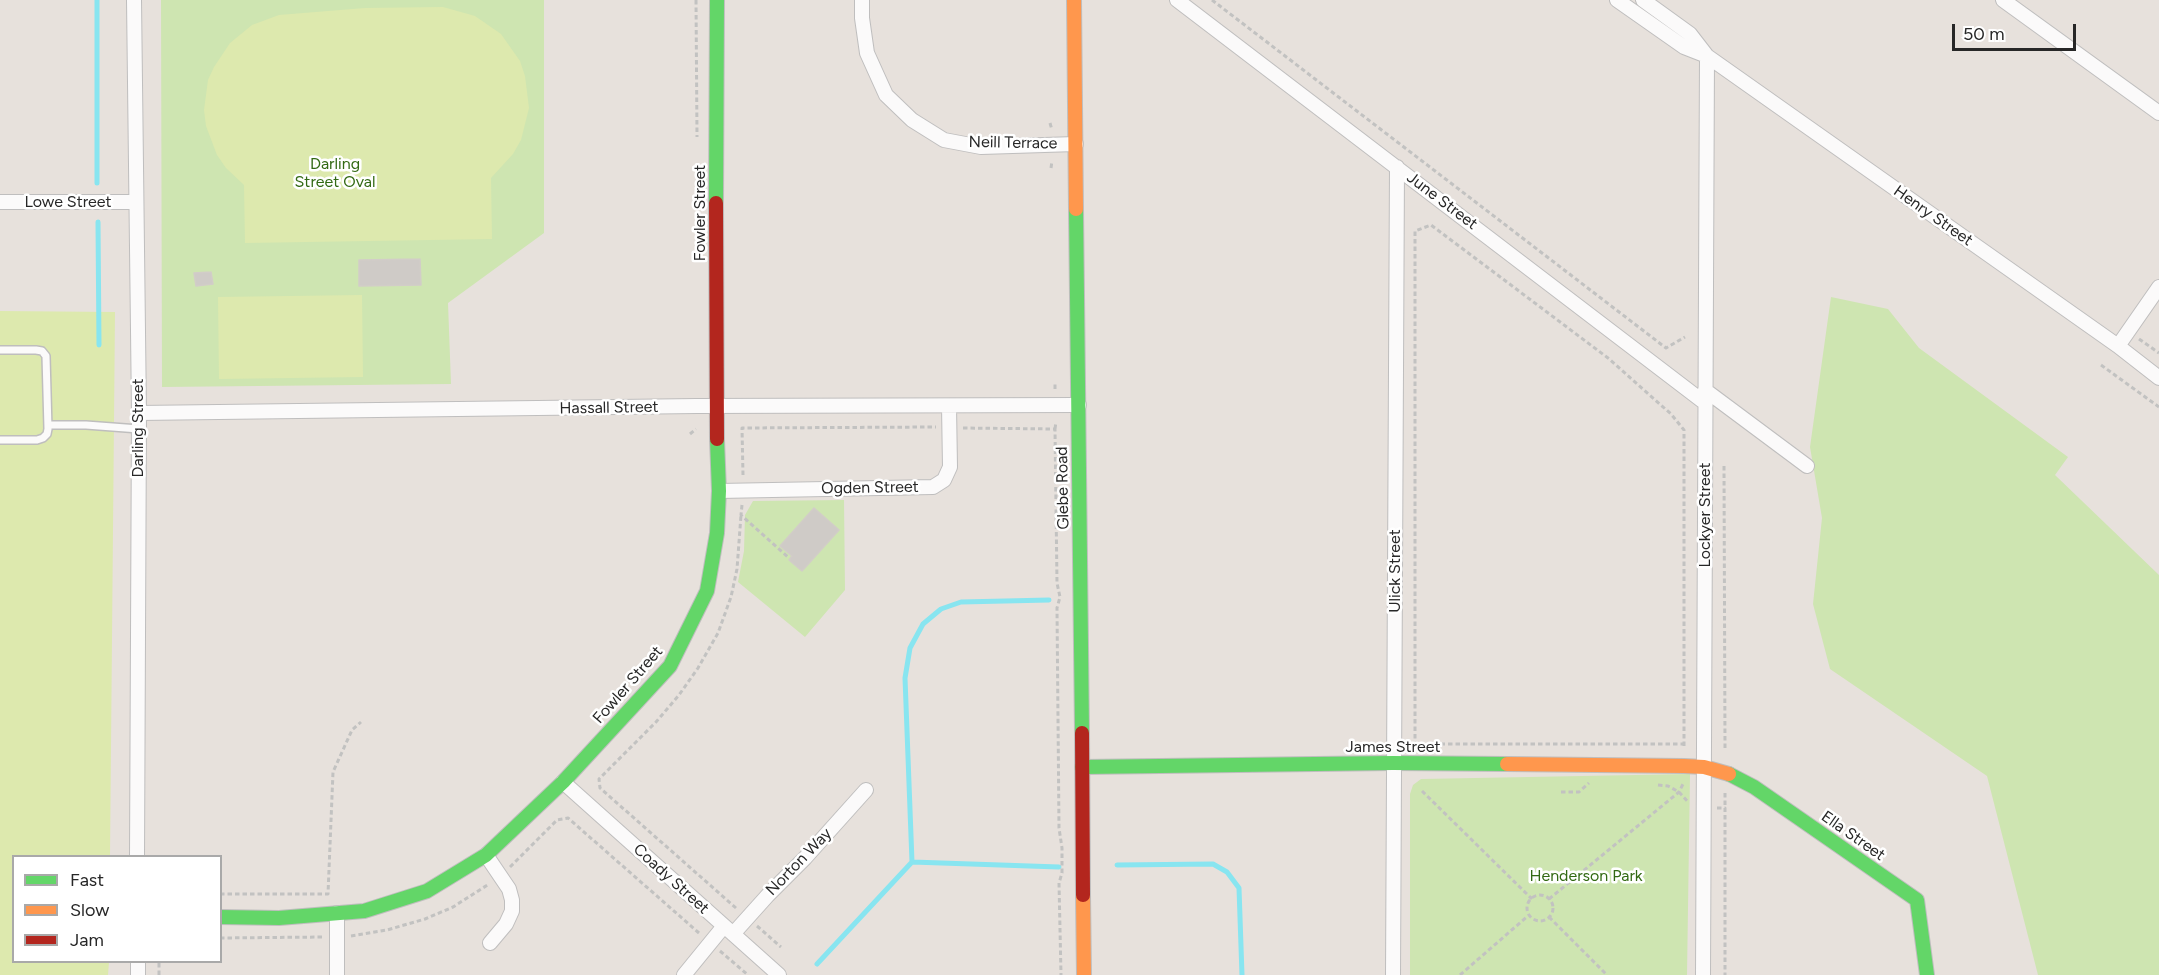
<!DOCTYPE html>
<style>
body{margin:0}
#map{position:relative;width:2159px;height:975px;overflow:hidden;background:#e7e1dc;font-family:Figtree,sans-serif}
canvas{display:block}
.legend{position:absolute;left:12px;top:855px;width:210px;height:108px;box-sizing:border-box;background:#fff;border:2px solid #a9a9a9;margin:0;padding:8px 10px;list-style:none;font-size:18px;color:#272727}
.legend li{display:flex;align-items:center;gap:12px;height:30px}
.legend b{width:30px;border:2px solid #a9a9a9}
.scale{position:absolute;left:1952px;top:24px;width:124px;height:27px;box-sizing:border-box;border:3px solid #272727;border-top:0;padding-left:8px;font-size:18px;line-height:21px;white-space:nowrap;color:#272727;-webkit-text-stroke:4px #fff;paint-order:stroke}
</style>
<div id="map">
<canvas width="2159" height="975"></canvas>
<ul class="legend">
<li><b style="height:8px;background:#63d668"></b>Fast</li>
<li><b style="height:8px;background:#ff974d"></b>Slow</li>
<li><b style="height:8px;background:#b3261e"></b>Jam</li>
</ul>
<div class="scale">50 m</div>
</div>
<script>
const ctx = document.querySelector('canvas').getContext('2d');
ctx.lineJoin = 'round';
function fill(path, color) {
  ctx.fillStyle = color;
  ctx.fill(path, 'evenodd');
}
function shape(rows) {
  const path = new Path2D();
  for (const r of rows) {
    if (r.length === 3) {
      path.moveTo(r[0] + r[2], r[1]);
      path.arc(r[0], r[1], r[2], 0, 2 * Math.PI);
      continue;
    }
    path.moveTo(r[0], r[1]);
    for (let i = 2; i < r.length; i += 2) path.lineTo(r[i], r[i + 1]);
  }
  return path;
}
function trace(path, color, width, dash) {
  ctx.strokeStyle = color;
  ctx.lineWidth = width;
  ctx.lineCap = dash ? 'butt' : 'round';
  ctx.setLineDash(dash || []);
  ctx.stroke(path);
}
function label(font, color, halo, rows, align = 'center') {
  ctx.font = font + ' Figtree,sans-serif';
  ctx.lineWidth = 5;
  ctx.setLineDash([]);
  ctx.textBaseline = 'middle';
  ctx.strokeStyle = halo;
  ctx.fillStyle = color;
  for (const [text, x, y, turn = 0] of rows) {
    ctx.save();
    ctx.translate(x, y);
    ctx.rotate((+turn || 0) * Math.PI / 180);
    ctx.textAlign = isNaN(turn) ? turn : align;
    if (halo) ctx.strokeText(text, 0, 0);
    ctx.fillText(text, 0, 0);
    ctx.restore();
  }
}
const green = shape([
 [161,0,544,0,544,233,448,303,451,384,162,387],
 [1831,297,1888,309,1919,348,2068,457,2055,475,2159,575,2159,975,2038,975,1987,776,1830,669,1813,604,1822,518,1810,447],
 [844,500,845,590,805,637,738,582,744,551,745,515,753,501],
 [1690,774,1687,975,1410,975,1410,794,1413,785,1421,779]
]);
const pitch = shape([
 [443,7,475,16,501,34,520,61,525,76,529,108,521,140,513,154,491,178,492,239,245,243,244,185,226,168,217,155,206,126,204,110,208,80,214,67,230,43,252,25,279,15,365,8],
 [362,295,363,377,219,379,218,297],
 [0,311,115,312,110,856,14,856,14,962,109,962,108,975,0,975]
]);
const stream = shape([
 [97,0,97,183],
 [98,222,99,345],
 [912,862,1059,867],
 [1117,865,1213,864,1227,872,1239,888,1242,975],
 [817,964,912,862,905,678,910,648,923,624,941,609,961,602,1049,600]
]);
const building = shape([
 [420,259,421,285,359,286,359,260,420,259],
 [211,272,213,284,196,286,194,273,211,272],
 [814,508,839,530,802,571,789,560,792,556,780,546,814,508]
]);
const path = shape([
 [696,0,697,137],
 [1212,0,1666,348,1685,337],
 [1050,123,1052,130],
 [1051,168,1052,161],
 [2139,339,2159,353],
 [2101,365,2159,407],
 [1055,389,1055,382],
 [963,428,1055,429,1057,583,1060,597,1057,608,1059,828,1062,848,1062,873,1059,883,1061,975],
 [1055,429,1056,422],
 [690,434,696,429],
 [1724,466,1725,748],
 [743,475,742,428,936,427],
 [742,505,741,515,788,557],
 [1417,744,1415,744,1415,231,1431,225,1608,358,1671,414,1684,430,1684,749],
 [1433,744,1683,744],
 [1658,785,1668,786,1679,792,1688,802],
 [1422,791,1532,899],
 [1561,792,1579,792,1589,783],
 [1725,793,1725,808],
 [1717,808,1725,808,1725,975],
 [510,867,557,820,568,818,699,933],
 [220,894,328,894,333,772,352,730,361,722],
 [1540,908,13],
 [1549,899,1679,792,1683,784],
 [736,908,600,788,599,779,656,722,679,695,698,668,718,633,731,597,737,569,741,515],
 [1549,917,1607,975],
 [757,926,781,947],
 [351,936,387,930,425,919,453,907,489,884],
 [220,938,323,937],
 [720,951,748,975],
 [159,975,159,962],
 [1460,975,1529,915]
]);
const lane = shape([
 [0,350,36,350,42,351,46,356,48,429,47,434,43,438,37,440,0,440],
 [48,425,86,425,139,429]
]);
const street = shape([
 [134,0,139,413,137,856],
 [862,0,862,18,867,53,886,95,912,120,944,140,981,147,1076,144],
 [1177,0,1705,403],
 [1617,0,1684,47,1707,56,2118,346,2159,378],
 [1643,0,1690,34,1707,56],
 [2003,0,2159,113],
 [0,202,135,202],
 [2118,346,2159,287],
 [1705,390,1807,466],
 [139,413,697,406,1079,405],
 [719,491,933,487,944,480,950,467,949,406],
 [563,782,779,975],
 [486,855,509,889,512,900,512,911,506,924,490,943],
 [733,934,768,895,805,858,866,790],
 [138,962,138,975],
 [337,975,337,913],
 [684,975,724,926],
 [1393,975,1397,167],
 [1703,975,1707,56]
]);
const fast = shape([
 [716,203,717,0],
 [1076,209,1082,733],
 [1082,767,1393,763,1507,764],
 [1729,774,1754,787,1917,900,1927,975],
 [220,917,279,918,364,911,427,891,486,855,563,782,670,666,707,591,717,533,719,491,717,439]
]);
const slow = shape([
 [1074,0,1076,209],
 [1507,764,1684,766,1704,767,1729,774],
 [1083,895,1084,975]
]);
const jam = shape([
 [716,203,717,439],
 [1082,733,1083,895]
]);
const streetNames = [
 ["Neill Terrace",1013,143,1],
 ["June Street",1442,201,37],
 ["Lowe Street",68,202],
 ["Fowler Street",700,213,-90],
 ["Henry Street",1933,216,35],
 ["Hassall Street",609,408,-1],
 ["Darling Street",138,428,-90],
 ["Ogden Street",870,488,-1],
 ["Glebe Road",1063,488,-91],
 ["Lockyer Street",1705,515,-90],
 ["Ulick Street",1395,571,-90],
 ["Fowler Street",628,685,-49],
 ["James Street",1393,747],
 ["Ella Street",1853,836,35],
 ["Norton Way",799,862,-46],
 ["Coady Street",671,879,42]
];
const parkNames = [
 ["Darling",335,164],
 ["Street Oval",335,182],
 ["Henderson Park",1586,876]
];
fill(green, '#cee5b1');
fill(pitch, '#dde9ae');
trace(stream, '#88e5f0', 5);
fill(building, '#cfcbc7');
trace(building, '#d2cdc8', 1.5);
trace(lane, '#bfbebe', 10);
trace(street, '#bfbebe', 16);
trace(fast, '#bfbebe', 16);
trace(slow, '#bfbebe', 16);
trace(jam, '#bfbebe', 16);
trace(path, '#c2c2c1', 3, [4.5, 3]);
trace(lane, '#fbfafa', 7);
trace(street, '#fbfafa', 14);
trace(fast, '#63d668', 14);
trace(slow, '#ff974d', 14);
trace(jam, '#b3261e', 14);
label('16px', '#272727', '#fff', streetNames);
label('16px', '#326913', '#fff', parkNames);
</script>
